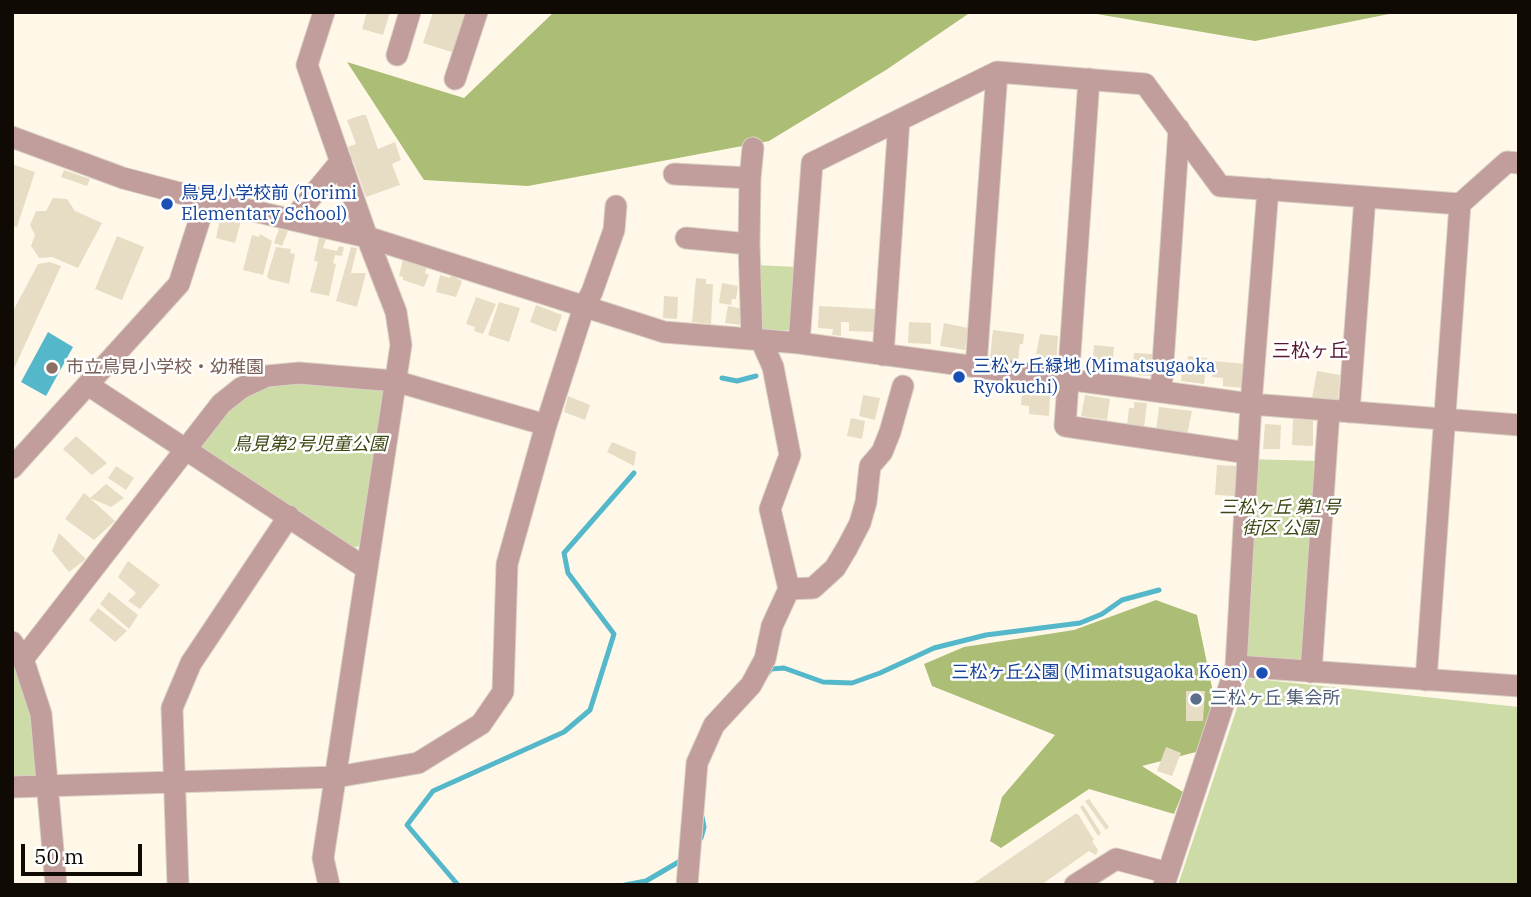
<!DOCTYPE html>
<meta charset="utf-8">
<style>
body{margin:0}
#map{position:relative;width:1531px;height:897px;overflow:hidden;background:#fff8e9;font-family:"IBM Plex Serif",serif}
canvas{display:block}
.frame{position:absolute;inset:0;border:14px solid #0f0b04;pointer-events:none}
.scale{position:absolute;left:21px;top:844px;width:121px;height:32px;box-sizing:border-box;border:4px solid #0f0b04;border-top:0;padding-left:9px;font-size:21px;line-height:24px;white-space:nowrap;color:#0f0b04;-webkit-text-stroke:5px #fff;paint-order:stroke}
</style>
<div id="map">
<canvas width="1531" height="897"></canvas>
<div class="frame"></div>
<div class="scale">50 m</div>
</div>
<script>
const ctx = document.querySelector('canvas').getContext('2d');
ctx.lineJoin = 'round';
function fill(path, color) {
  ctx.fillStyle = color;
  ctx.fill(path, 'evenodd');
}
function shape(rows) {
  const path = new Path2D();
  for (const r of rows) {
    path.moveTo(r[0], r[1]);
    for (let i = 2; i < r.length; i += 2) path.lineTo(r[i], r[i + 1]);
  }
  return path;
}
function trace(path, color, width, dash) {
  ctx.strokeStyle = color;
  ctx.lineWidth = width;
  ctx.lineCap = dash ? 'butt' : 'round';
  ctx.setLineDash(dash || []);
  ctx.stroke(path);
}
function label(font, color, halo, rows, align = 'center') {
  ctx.font = font + ' "IBM Plex Serif","Noto Sans JP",serif';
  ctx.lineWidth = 5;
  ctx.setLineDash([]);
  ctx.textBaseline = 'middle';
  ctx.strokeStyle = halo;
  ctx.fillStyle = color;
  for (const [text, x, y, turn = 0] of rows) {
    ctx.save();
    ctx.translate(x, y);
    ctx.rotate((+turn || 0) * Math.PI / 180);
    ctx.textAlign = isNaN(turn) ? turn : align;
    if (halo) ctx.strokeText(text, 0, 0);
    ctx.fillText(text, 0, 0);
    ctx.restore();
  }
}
const green = shape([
 [755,265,798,267,792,327,788,330,756,330],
 [299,381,379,387,384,392,361,545,354,548,202,450,201,443,224,412,259,388],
 [1248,459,1319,461,1306,654,1301,662,1243,658],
 [12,659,33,723,37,773,32,778,12,779],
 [1247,678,1519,707,1519,885,1178,885]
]);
const forest = shape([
 [554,12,971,12,886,70,769,141,528,186,424,180,347,62,464,98],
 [1085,12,1399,12,1255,41],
 [1156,600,1197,615,1215,702,1196,752,1142,766,1183,792,1174,814,1089,789,1001,848,990,841,1002,797,1055,735,932,686,924,664,964,647,1074,630]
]);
const water = shape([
 [48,332,73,347,46,396,21,382]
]);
const stream = shape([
 [722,378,737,381,756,376],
 [768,673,771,669,784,668,823,682,852,683,880,673,934,648,986,635,1080,623,1102,614,1122,600,1159,590],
 [701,838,704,827,702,817],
 [458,885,407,825,433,791,564,732,590,710,614,634,568,573,564,553,634,473],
 [625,885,646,881,682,860]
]);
const building = shape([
 [367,12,390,12,383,35,362,29],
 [433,12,468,12,455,53,423,43],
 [362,115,366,115,378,149,395,142,401,160,392,164,400,185,366,197,348,147,356,144,347,120],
 [12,164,35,172,17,227,12,226],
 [64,170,90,179,87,186,61,177],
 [53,198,67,199,75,211,102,223,78,268,52,257,39,258,31,246,35,235,30,225,36,211,46,211],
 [221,215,241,221,235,243,216,238],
 [279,229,288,231,282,246,274,243],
 [260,234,272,241,263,275,243,270,252,235,259,237],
 [117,236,144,247,122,300,95,289],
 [319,237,326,239,323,248,337,251,339,246,344,247,342,256,335,255,333,263,336,264,329,296,310,292,318,262,314,261],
 [276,247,291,249,290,253,295,254,289,284,269,279,267,276],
 [351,247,357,248,351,273,366,273,357,307,336,301],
 [403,259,427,267,425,273,429,275,424,287,403,280,403,277,399,276],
 [50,262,61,266,12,373,12,313,38,264],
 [440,275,450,278,451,275,462,281,456,297,436,292],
 [696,278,706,279,706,284,713,284,711,324,692,322],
 [722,283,738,286,736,299,732,299,731,305,719,303],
 [664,296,678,297,677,319,663,318],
 [476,297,496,304,483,334,474,331,475,327,466,324],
 [499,302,520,308,509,342,488,335],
 [536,305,562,315,556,332,530,322],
 [728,306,744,309,742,325,725,323],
 [819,306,876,309,875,332,849,331,849,322,841,322,841,336,832,335,833,329,818,328],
 [909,322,931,323,931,344,908,343],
 [944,323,968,328,965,350,940,346],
 [993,330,1024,334,1023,344,1020,344,1018,361,990,358],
 [1040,334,1058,336,1056,365,1039,362,1040,354,1036,354],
 [1094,345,1114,347,1112,369,1089,367,1090,359,1093,359],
 [1134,353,1152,354,1151,376,1136,375,1137,365,1133,365],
 [1188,356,1207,358,1204,384,1181,381,1183,367,1187,368],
 [1214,361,1246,364,1244,388,1223,386,1223,378,1212,377],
 [1317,371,1340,375,1338,400,1312,398],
 [1022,391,1050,393,1049,416,1029,414,1029,406,1021,405],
 [863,395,880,398,875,420,859,416],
 [1085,395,1110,399,1107,420,1081,416],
 [568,396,590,405,585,420,564,412],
 [1134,402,1147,403,1144,428,1127,426,1129,408,1134,408],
 [1159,407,1192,411,1187,435,1156,431],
 [851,418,865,421,862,439,847,436],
 [1293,419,1313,420,1313,446,1292,445],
 [1265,424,1281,425,1280,449,1263,449],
 [76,436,107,463,92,475,63,449],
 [612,442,636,452,634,466,607,452],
 [1217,465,1237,466,1236,471,1240,471,1239,489,1235,489,1235,496,1215,495],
 [116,466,134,478,126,490,108,478],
 [106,484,124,498,111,507,90,498,115,521,94,540,65,519,84,493,90,498],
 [59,533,86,559,69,572,52,551],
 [128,561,160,585,140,609,128,601,136,593,118,577],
 [109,592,138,615,129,629,100,604],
 [98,608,127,631,115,642,89,620],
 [1186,691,1205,691,1203,721,1186,721],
 [1166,747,1181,753,1172,776,1157,771],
 [1089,799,1109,827,1106,830,1085,801],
 [1083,805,1101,833,1098,836,1080,807],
 [1075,814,1078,814,1094,840,1092,841,1098,850,1096,855,1089,851,1041,885,971,885]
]);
const minor = shape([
 [324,12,307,65,367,237,396,312,401,345,323,858,329,885],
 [397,55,410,12],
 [455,79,477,12],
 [1089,79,1065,426,1248,453],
 [12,137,123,178,206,200,367,237,664,332,799,343,1251,404,1519,425],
 [674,174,750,178],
 [293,219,341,161],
 [686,238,749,244],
 [752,339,749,244,750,178,753,148],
 [799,343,812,163,997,72,1145,84,1220,186,1460,204,1507,162,1519,163],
 [883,355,899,120],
 [976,367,997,72],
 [88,385,367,569],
 [1161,392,1179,129],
 [1349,412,1365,197],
 [12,468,179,284,206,200],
 [789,589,813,588,835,568,847,548,860,523,866,502,870,466,882,452,890,432,903,386],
 [12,642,23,659,41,714,56,885],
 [23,659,221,404,241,388,267,376,299,373,395,381,546,425],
 [1236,666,1519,686],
 [1311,672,1329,411],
 [1426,680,1460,204],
 [12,787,336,777,418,763,481,724,503,692,507,564,546,425,584,307,592,292,614,230,616,206],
 [178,885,172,708,191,663,289,516],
 [687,885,697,763,714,725,751,685,765,659,772,626,789,589,770,509,790,455,773,367,761,340],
 [1075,885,1116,859,1168,873],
 [1164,885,1236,666,1251,404,1268,189]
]);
const markers = [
 [167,204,7,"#1a4fb4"],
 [52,368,7,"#8d6e63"],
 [959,377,7,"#1a4fb4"],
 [1262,673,7,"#1a4fb4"],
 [1196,699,7,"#5c6f8a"]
];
const transitNames = [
 ["鳥見小学校前 (Torimi",181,194],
 ["Elementary School)",181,215],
 ["三松ヶ丘緑地 (Mimatsugaoka",973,367],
 ["Ryokuchi)",973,388],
 ["三松ヶ丘公園 (Mimatsugaoka Kōen)",1248,673,"right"]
];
const educationNames = [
 ["市立鳥見小学校・幼稚園",66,368]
];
const parkNames = [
 ["鳥見第2号児童公園",310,445],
 ["三松ヶ丘 第1号",1280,508],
 ["街区 公園",1280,529]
];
const serviceNames = [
 ["三松ヶ丘 集会所",1210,699]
];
const neighbourhoodNames = [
 ["三松ヶ丘",1310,352]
];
fill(green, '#cddba6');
fill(forest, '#acbd75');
fill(water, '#54b8ca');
trace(stream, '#54b8ca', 5);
fill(building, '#e7dcc4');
trace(minor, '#d9d2c4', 23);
trace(minor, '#c19d9b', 21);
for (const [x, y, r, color] of markers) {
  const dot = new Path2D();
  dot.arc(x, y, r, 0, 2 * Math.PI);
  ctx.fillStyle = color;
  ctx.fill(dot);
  trace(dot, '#fff', 2.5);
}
label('18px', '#164399', '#fff', transitNames, 'left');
label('18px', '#785e54', '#fff', educationNames, 'left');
label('italic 18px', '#3d4712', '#fff', parkNames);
label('18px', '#4e5e75', '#fff', serviceNames, 'left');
label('19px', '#581633', '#fff', neighbourhoodNames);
</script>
